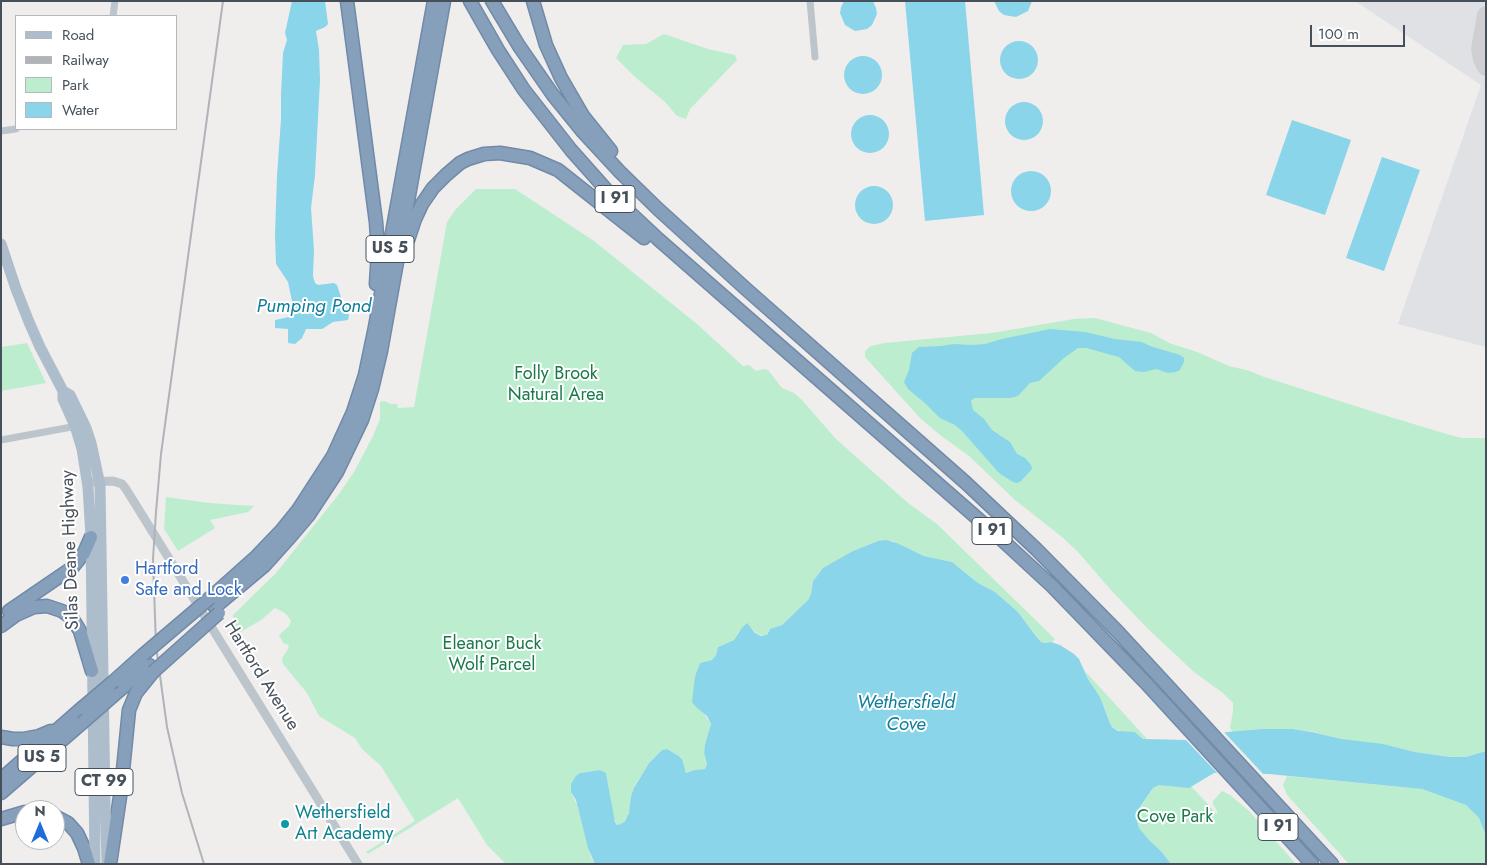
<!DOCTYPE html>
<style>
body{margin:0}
#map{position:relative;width:1487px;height:865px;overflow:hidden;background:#f0eded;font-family:Jost,sans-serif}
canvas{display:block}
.frame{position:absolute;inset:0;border:2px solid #46505a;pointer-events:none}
.legend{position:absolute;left:15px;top:15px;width:162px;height:115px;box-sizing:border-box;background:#fff;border:1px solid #b5b9bd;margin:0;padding:6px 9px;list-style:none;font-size:15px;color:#46505a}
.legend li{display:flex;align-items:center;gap:10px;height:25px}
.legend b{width:25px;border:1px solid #b5b9bd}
.north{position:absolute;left:15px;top:800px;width:50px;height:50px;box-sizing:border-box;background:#fff;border:1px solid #b5b9bd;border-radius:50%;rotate:0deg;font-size:14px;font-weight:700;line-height:20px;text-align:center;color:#46505a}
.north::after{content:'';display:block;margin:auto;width:18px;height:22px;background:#1d6eda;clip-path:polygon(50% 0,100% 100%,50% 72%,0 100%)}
.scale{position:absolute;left:1310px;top:25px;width:95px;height:22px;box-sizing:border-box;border:2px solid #46505a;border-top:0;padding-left:6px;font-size:15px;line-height:18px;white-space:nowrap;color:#46505a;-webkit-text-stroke:4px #fff;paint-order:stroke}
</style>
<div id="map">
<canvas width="1487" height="865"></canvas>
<div class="frame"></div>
<ul class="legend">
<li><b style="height:6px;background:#adbdcc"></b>Road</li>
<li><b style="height:6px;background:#b0b3b8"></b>Railway</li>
<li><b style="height:14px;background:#bcedcf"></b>Park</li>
<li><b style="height:14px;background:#8ad5e9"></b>Water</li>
</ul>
<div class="north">N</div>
<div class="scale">100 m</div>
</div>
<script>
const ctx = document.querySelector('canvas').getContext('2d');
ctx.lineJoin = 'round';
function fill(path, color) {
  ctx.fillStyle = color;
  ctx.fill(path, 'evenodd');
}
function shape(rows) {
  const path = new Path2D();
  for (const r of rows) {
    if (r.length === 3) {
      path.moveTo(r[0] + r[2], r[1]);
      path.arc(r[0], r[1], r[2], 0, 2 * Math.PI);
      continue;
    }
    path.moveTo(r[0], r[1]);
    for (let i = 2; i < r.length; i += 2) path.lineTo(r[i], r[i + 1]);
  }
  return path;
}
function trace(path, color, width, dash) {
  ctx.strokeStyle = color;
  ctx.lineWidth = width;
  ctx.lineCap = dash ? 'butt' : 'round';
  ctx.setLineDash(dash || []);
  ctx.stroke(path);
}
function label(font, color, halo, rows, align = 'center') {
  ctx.font = font + ' Jost,sans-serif';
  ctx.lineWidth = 4;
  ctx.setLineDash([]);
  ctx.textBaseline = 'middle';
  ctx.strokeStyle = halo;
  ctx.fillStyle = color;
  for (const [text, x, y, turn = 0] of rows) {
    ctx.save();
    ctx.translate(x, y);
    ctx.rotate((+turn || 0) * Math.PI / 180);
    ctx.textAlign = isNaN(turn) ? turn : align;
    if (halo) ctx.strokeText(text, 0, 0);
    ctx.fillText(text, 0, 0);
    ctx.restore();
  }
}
const airport = shape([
 [1355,1,1486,1,1486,347,1398,324,1481,85]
]);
const green = shape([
 [664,34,708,49,735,55,737,60,690,109,686,119,677,116,665,102,635,77,616,58,623,45,646,44],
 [476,189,515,189,594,241,697,324,743,366,749,365,756,371,764,369,768,370,782,388,794,393,802,400,835,438,908,503,937,524,1055,639,1052,642,1045,643,1041,642,1035,635,1018,612,995,592,978,583,952,562,924,556,893,541,878,541,853,551,821,570,813,581,811,594,808,600,782,625,769,630,767,635,765,636,757,634,752,629,739,631,734,640,718,647,716,655,712,660,700,663,695,676,694,693,703,712,711,724,705,744,704,753,707,764,705,769,694,770,686,773,681,757,667,749,662,750,649,763,636,784,631,796,630,809,627,817,622,824,617,825,614,818,606,773,600,770,580,773,571,792,577,805,591,857,595,864,506,864,487,845,458,798,368,854,366,852,415,821,381,766,362,749,355,738,319,716,307,693,283,664,282,658,287,651,289,645,283,643,279,635,289,626,291,621,287,615,283,612,275,608,261,620,239,633,235,625,233,615,276,573,339,494,354,472,373,436,380,419,380,402,385,401,390,404,397,404,398,408,414,407,447,222,455,210],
 [1095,318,1151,333,1169,343,1197,352,1229,366,1250,371,1264,377,1387,416,1450,435,1462,438,1486,438,1486,751,1466,757,1453,757,1415,752,1385,745,1342,739,1310,731,1293,729,1262,729,1233,732,1230,728,1233,711,1233,703,1223,693,1194,672,1147,628,1110,589,1078,552,1062,537,1015,500,969,456,940,435,920,418,865,357,865,352,867,349,871,346,884,343,992,333,1074,319],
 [27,343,46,383,1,391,1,347],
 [166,497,209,503,254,506,248,512,210,520,215,528,178,551,164,529],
 [1085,671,1147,739,1143,739,1135,732,1122,732,1112,727,1109,721,1100,697,1088,679],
 [1287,776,1422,789,1466,805,1479,818,1486,836,1486,864,1349,864,1287,795,1283,785],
 [1163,783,1188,783,1217,814,1217,811,1213,804,1213,801,1222,791,1230,795,1249,811,1296,864,1171,864,1161,851,1144,835,1139,828,1137,824,1139,810,1153,788]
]);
const water = shape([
 [292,1,325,1,328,24,325,27,316,31,319,50,320,80,315,175,311,208,314,250,313,276,315,283,318,285,334,283,337,285,342,300,346,305,349,315,348,320,333,322,322,329,306,329,302,338,295,344,288,343,288,329,275,328,275,320,289,317,292,301,288,282,276,264,275,234,277,176,281,119,281,94,283,53,287,40,285,33],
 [844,1,873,1,876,8,877,14,872,25,867,29,855,31,845,25,840,13,841,7],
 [905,1,965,1,984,215,925,221],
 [994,1,1032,1,1028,11,1016,17,1004,15,999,11],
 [1019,60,19],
 [863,75,19],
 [1024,121,19],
 [870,134,19],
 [1292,120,1351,140,1325,215,1266,195],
 [1382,157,1420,170,1384,271,1346,258],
 [1031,191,20],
 [874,205,19],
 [1050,329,1085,332,1115,339,1142,342,1150,346,1180,355,1184,358,1184,362,1180,370,1176,372,1168,373,1156,369,1144,372,1135,371,1119,357,1086,348,1078,348,1064,358,1039,381,1030,383,1018,396,1010,398,974,398,971,401,973,410,984,419,992,430,1010,442,1017,454,1025,458,1031,465,1032,469,1021,481,1017,483,1013,482,999,473,962,431,955,425,940,418,925,403,908,389,904,382,909,370,912,353,919,347,941,346,954,344,971,345,985,344,1002,339],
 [886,540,897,543,924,556,952,562,978,583,995,592,1018,612,1035,635,1041,642,1045,643,1051,642,1060,645,1074,654,1079,659,1088,679,1100,697,1109,721,1112,727,1118,731,1135,732,1143,739,1187,740,1227,732,1262,729,1293,729,1312,732,1342,739,1383,744,1415,752,1451,757,1466,757,1486,751,1486,836,1479,818,1466,805,1422,789,1269,774,1214,773,1189,788,1159,785,1153,788,1138,810,1137,821,1139,828,1149,840,1161,851,1171,864,595,864,588,848,576,800,571,792,571,784,576,776,580,773,600,770,606,773,615,822,617,825,621,824,625,821,629,813,631,796,634,788,649,763,662,750,667,749,679,756,682,759,686,773,694,770,705,769,707,764,704,753,705,744,711,724,707,716,696,707,692,702,695,676,700,663,712,660,716,655,718,647,734,640,741,629,747,623,755,633,761,636,767,635,770,629,782,625,808,600,811,594,813,581,823,568,853,551,878,541]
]);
const pier = shape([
 [1222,730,1265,776,1219,775,1184,738]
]);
const taxiway = shape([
 [1486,15,1480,49,1482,59,1486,67]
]);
const minor = shape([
 [810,1,815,57],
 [113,16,115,1],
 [1,131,16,129],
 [1,440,77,426]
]);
const tertiary = shape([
 [88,482,113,481,122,484,126,489,358,864]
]);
const primary = shape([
 [1,244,16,289,29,322,40,347,63,391],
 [63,391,70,395,86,428,91,443,100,485,105,804,107,862],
 [63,391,63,399,75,426,82,449,88,487,91,537,95,864]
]);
const motorway = shape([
 [347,1,376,222,378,251,376,284],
 [470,1,498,50,524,90,571,150,611,195,658,239,1001,539,1052,586,1145,682,1312,864],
 [492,1,519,46,553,95,583,132,620,172,658,209,746,289,966,483,1036,549,1118,632,1332,864],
 [533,1,546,45,561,78,583,116,611,151],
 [408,240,415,219,422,204,433,188,446,175,460,163,468,159,484,154,500,153,530,158,558,170,644,238],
 [210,598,257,556,281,531,298,510,333,456,353,412,365,375,375,327,434,1],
 [215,607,264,566,291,536,308,516,337,472,362,420,372,389,381,351,444,1],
 [9,611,72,568,84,553,91,537],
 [1,626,16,615,34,607,47,606,62,611,72,618,80,631,92,671],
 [114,681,143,655],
 [114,695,149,665],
 [1,737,13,739,23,739,39,736,51,731],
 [1,779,82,708],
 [1,793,82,723],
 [55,816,68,823,77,833,84,848,89,864],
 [1,819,25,812],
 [110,864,121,790,129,710,136,693,153,672]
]);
const rail = shape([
 [204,864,182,793,167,727,156,646,153,559,156,512,161,454,223,1]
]);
const motorwayBridge = shape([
 [143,655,210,598],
 [153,672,219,613],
 [82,708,114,681],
 [82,723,114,695]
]);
const markers = [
 [125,580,5,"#3f7fe0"],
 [285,824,5,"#0f9aa8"]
];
const shields = [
 [615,199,40],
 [390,249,48],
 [992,531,40],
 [42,758,48],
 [104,782,58],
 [1278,827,40]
];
const shieldNames = [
 ["I 91",615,199],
 ["US 5",390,249],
 ["I 91",992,531],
 ["US 5",42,758],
 ["CT 99",104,782],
 ["I 91",1278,827]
];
const parkNames = [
 ["Folly Brook",556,375],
 ["Natural Area",556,396],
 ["Eleanor Buck",492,645],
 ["Wolf Parcel",492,666],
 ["Cove Park",1175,818]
];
const streetNames = [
 ["Silas Deane Highway",71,550,-92],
 ["Hartford Avenue",261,676,58]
];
const shopNames = [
 ["Hartford",135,570],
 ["Safe and Lock",135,591]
];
const cultureNames = [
 ["Wethersfield",295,814],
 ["Art Academy",295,835]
];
const waterNames = [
 ["Pumping Pond",314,307],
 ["Wethersfield",906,703],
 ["Cove",906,725]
];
fill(airport, '#dfe1e5');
fill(green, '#bcedcf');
fill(water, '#8ad5e9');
fill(pier, '#f0eded');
trace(taxiway, '#d0d0d2', 18);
trace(motorway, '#718aa7', 15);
trace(minor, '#bcc5cc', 7);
trace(tertiary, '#bcc5cc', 9);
trace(primary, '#adbdcc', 11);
trace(motorway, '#869fbb', 12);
trace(rail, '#b0b3b8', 2);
trace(motorwayBridge, '#718aa7', 15, []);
trace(motorwayBridge, '#869fbb', 12);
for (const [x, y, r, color] of markers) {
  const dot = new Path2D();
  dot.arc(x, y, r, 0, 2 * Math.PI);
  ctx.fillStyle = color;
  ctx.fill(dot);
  trace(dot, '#fff', 2);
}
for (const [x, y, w] of shields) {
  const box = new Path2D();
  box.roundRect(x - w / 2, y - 13.5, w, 27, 4);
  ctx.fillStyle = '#fff';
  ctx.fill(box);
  trace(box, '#46505a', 1);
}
label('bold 16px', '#46505a', null, shieldNames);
label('18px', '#19794a', '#fff', parkNames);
label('18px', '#46505a', '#fff', streetNames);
label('18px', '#366cbe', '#fff', shopNames, 'left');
label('18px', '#0d838f', '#fff', cultureNames, 'left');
label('italic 19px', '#0f7e9d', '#fff', waterNames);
</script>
